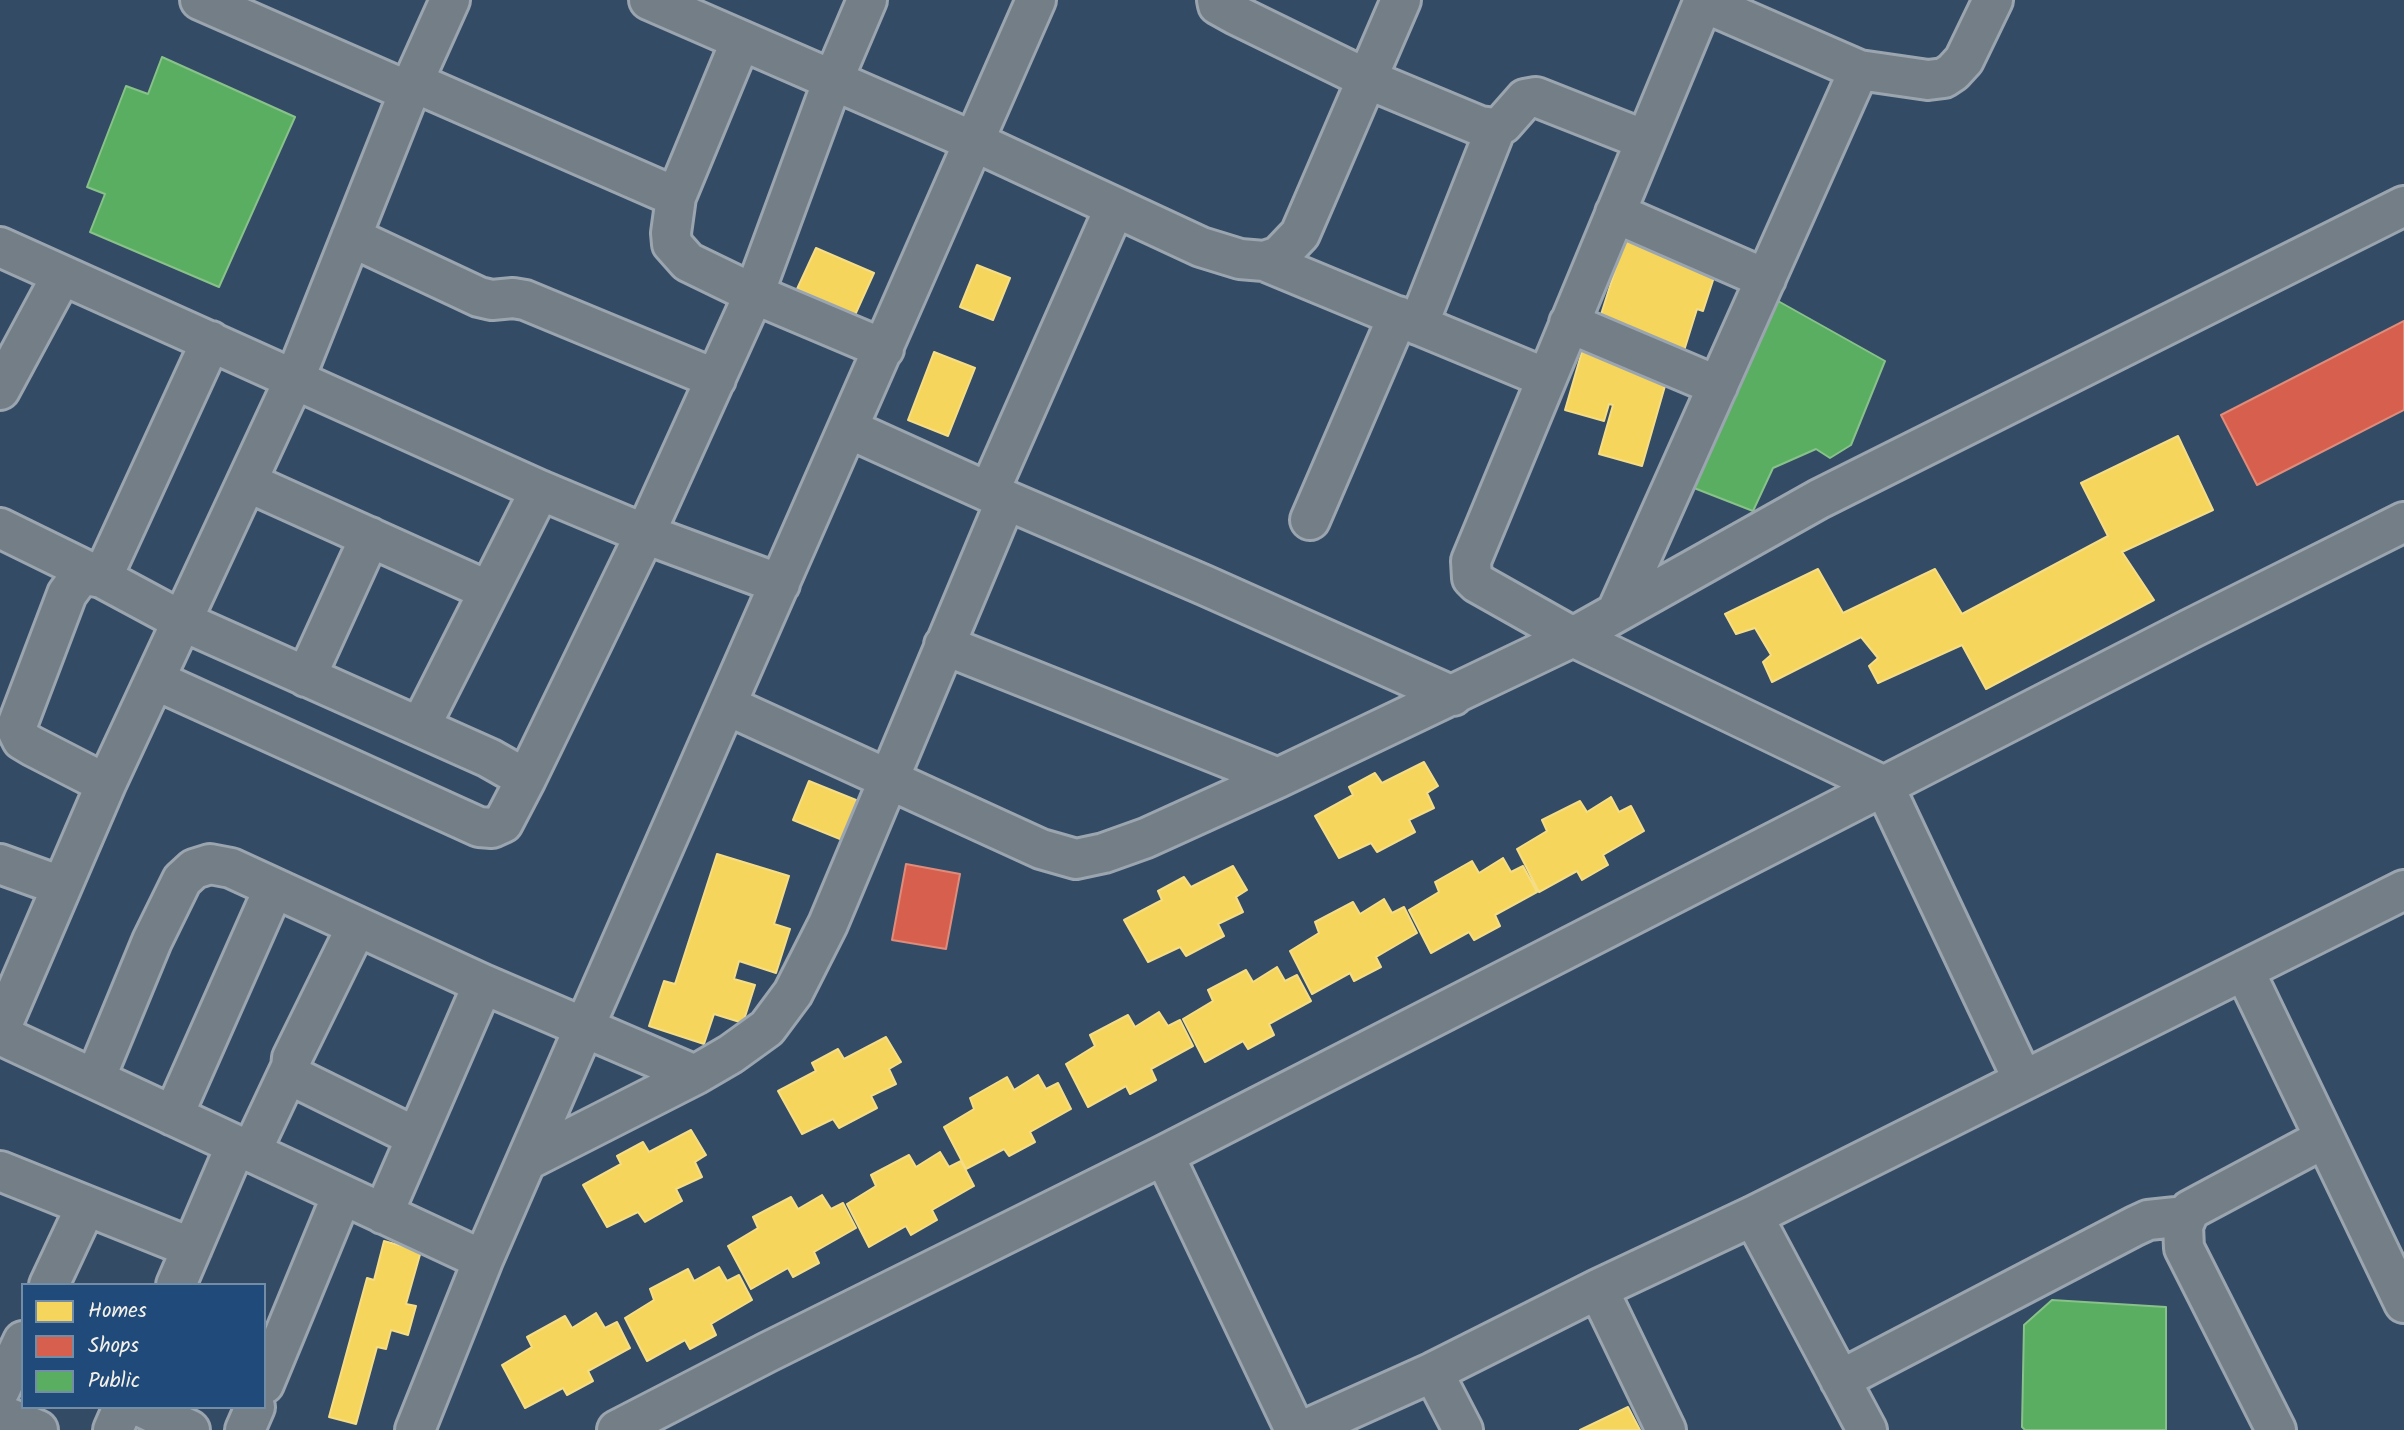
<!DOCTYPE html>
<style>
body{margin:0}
#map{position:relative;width:2404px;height:1430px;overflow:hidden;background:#344b65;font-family:Kalam,sans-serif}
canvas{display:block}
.legend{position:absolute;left:21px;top:1283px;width:245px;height:126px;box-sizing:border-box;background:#1f4a7a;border:2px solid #748da6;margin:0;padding:9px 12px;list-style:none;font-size:21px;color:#f4f1e8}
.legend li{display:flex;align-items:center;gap:14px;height:35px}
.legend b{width:35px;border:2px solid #748da6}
</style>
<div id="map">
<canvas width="2404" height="1430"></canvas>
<ul class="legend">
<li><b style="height:19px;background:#f6d55c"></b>Homes</li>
<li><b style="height:19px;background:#d6604d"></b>Shops</li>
<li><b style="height:19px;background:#5aae61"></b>Public</li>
</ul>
</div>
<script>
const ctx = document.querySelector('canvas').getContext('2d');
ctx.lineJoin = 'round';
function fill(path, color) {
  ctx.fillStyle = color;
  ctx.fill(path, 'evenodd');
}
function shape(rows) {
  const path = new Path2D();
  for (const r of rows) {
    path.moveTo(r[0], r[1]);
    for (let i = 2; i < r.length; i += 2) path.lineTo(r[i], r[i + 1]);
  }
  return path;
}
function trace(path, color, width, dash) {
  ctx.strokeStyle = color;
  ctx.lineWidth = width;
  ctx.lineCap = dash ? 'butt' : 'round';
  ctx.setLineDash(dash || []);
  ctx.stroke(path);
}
const homes = shape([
 [1625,239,1717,268,1703,311,1697,309,1683,354,1597,327,1625,239],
 [816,248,874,273,855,315,797,289,816,248],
 [977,265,1010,278,993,320,960,307,977,265],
 [1583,348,1669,372,1642,466,1599,454,1613,405,1609,404,1604,421,1565,410,1583,348],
 [934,352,975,368,948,436,908,420,934,352],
 [2178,436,2213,510,2122,552,2154,600,1986,689,1962,645,1878,683,1869,666,1878,658,1861,637,1772,682,1763,662,1771,655,1755,628,1736,634,1725,614,1818,569,1843,613,1935,569,1962,614,2108,536,2081,483,2178,436],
 [1424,762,1438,786,1427,793,1434,808,1409,820,1415,832,1377,852,1371,843,1339,858,1315,816,1353,795,1349,787,1375,773,1382,783,1424,762],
 [809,781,861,802,845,841,793,820,809,781],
 [1611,797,1619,812,1631,806,1644,831,1603,855,1608,865,1582,880,1577,871,1539,892,1517,849,1547,831,1542,820,1580,801,1587,812,1611,797],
 [717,854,789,876,774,924,790,929,776,973,739,961,734,979,755,985,743,1023,714,1014,704,1044,649,1026,664,981,675,984,717,854],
 [1503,858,1511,872,1523,866,1537,892,1495,915,1500,926,1474,940,1469,932,1431,953,1409,910,1439,892,1435,882,1472,861,1479,873,1503,858],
 [1233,866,1247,890,1236,897,1243,912,1218,924,1224,936,1186,956,1180,947,1148,962,1124,920,1162,900,1158,891,1184,877,1191,887,1233,866],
 [1384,899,1392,913,1404,907,1417,933,1376,957,1381,967,1354,981,1350,973,1312,994,1290,951,1319,933,1315,922,1353,902,1360,914,1384,899],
 [1277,967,1285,981,1297,975,1311,1001,1269,1024,1274,1035,1248,1049,1243,1041,1205,1062,1183,1019,1213,1001,1208,990,1246,970,1253,982,1277,967],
 [1159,1012,1168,1026,1180,1020,1193,1046,1151,1069,1156,1080,1130,1094,1126,1086,1088,1107,1066,1064,1095,1046,1090,1035,1128,1015,1135,1027,1159,1012],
 [886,1037,901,1062,889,1069,896,1084,871,1096,877,1108,839,1128,833,1119,802,1134,778,1091,816,1071,812,1063,838,1049,844,1059,886,1037],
 [1038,1075,1046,1089,1058,1083,1071,1109,1030,1132,1035,1142,1009,1156,1004,1149,966,1169,944,1127,974,1109,970,1098,1007,1077,1014,1090,1038,1075],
 [691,1130,706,1155,695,1162,702,1177,676,1189,682,1201,645,1222,638,1212,607,1227,583,1185,621,1164,617,1156,643,1142,649,1152,691,1130],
 [940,1152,949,1167,961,1161,974,1186,932,1210,937,1220,911,1235,906,1226,869,1247,847,1204,876,1186,871,1175,909,1155,916,1167,940,1152],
 [822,1195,831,1209,843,1203,856,1228,814,1252,819,1263,793,1277,788,1268,751,1289,728,1246,758,1228,753,1217,791,1197,798,1209,822,1195],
 [384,1241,421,1251,406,1304,416,1306,408,1335,391,1330,386,1349,377,1347,356,1424,329,1417,367,1278,374,1280,384,1241],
 [719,1267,727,1281,739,1275,752,1300,711,1324,716,1335,690,1349,685,1340,647,1361,625,1318,654,1300,650,1289,688,1269,694,1281,719,1267],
 [596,1313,605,1328,617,1322,630,1348,588,1371,593,1381,567,1395,563,1388,525,1408,502,1365,532,1347,527,1337,565,1316,572,1328,596,1313],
 [1628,1407,1640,1430,1580,1430,1628,1407]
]);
const shops = shape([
 [2404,321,2404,410,2257,485,2221,415,2404,321],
 [906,864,960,874,946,949,892,940,906,864]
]);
const public = shape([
 [162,57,295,117,219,287,90,232,105,194,87,187,126,86,148,94,162,57],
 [1778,301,1885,361,1851,445,1830,458,1816,449,1773,468,1753,511,1694,488,1778,301],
 [2052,1300,2166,1307,2166,1430,2025,1430,2022,1427,2024,1325,2052,1300]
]);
const minor = shape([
 [200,0,410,92],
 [649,0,975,142,1201,247,1240,259,1264,261,1279,256,1300,234,1401,0],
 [1217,0,1218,5,1236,15,1367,79,1480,126,1496,128,1503,124,1525,99,1536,97,1645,140],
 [1704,0,1471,561,1472,578,1477,583,1573,637,1884,786,2023,1080],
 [1703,2,1859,70,1928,80,1944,78,1953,72,1964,60,1993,0],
 [741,40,676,197,671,233,672,244,688,262,754,294,884,349],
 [413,82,676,197],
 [1615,213,1766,279],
 [351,237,479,297,492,300,513,298,525,300,716,379],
 [0,247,540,490,645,534,780,584],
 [1264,261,1546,378],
 [1569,323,1718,386],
 [1418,325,1496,128],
 [0,390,62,275],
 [849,429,1006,500,1204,585,1453,696],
 [247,482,489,591],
 [989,492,1115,207],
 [1310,520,1398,316],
 [0,528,102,578,211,341],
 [1617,611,1859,70],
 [944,645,1278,778],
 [306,677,370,537],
 [726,705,1041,849,1076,859,1104,853,1146,838,1278,778,1573,637,1819,499,2404,206],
 [420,727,540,490],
 [526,779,645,534,754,294,833,80,867,0],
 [106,784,32,746,22,740,18,732,18,723,67,594,78,579,87,575,102,578,182,621,489,758,526,779,503,823,492,828,479,827,155,680],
 [0,864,61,886],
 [357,926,292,1058,291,1067,296,1078,416,1137],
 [2244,970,2404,1303],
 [0,1030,106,784,295,378,413,82,450,0],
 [0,1035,483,1260],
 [95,1079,152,941,182,880,194,869,210,864,231,868,483,984,695,1075],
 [173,1116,274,888],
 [251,1152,291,1067],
 [1164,1155,1295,1430],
 [528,1160,695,1075,731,1054,767,1028,793,993,828,924,1006,500],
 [0,1171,192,1248],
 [383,1214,483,984],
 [1753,1216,1867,1430],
 [49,1285,86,1206],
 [176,1285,236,1145],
 [1598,1289,1666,1430],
 [1433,1372,1463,1430],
 [1840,1380,2135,1226,2148,1220,2186,1216],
 [264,1384,342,1195],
 [0,1390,23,1341],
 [141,1407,190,1430],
 [0,1414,38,1430],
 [113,1430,123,1407],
 [245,1430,255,1407],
 [415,1430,483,1260,584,1028,1036,0],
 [617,1430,768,1352,1164,1155,2190,629,2404,522],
 [1304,1430,1433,1372,1598,1289,1753,1216,2404,890],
 [2276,1430,2184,1248,2183,1226,2190,1210,2323,1139]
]);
fill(homes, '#f6d55c');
trace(homes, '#f5dd86', 2);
fill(shops, '#d6604d');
trace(shops, '#df8c7c', 2);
fill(public, '#5aae61');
trace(public, '#88c28a', 2);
trace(minor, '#9ba5af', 44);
trace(minor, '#737e87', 38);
</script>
